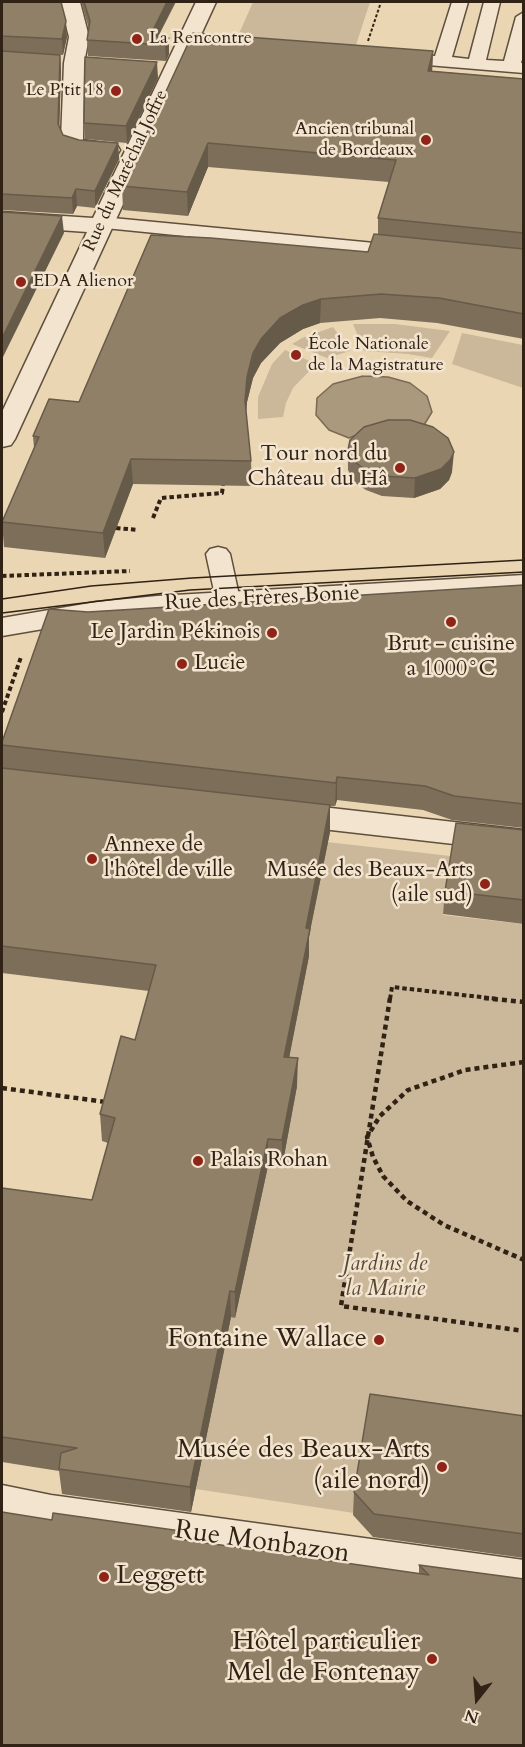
<!DOCTYPE html>
<meta charset="utf-8">
<style>
body{margin:0}
#map{position:relative;width:525px;height:1747px;overflow:hidden;background:#ebd6b4;font-family:Cardo,serif}
canvas{display:block}
.frame{position:absolute;inset:0;border:3px solid #302215;pointer-events:none}
.north{position:absolute;left:447px;top:1669px;width:60px;height:60px;-webkit-text-stroke:4px #f2e4ce;paint-order:stroke;rotate:197deg;font-size:16px;font-weight:700;line-height:24px;text-align:center;color:#302215}
.north::after{content:'';display:block;margin:auto;width:21px;height:27px;background:#302215;clip-path:polygon(50% 0,100% 100%,50% 72%,0 100%)}
</style>
<div id="map">
<canvas width="525" height="1747"></canvas>
<div class="frame"></div>
<div class="north">N</div>
</div>
<script>
const ctx = document.querySelector('canvas').getContext('2d');
ctx.lineJoin = 'round';
function fill(path, color) {
  ctx.fillStyle = color;
  ctx.fill(path, 'evenodd');
}
function shape(rows) {
  const path = new Path2D();
  for (const r of rows) {
    path.moveTo(r[0], r[1]);
    for (let i = 2; i < r.length; i += 2) path.lineTo(r[i], r[i + 1]);
  }
  return path;
}
function trace(path, color, width, dash) {
  ctx.strokeStyle = color;
  ctx.lineWidth = width;
  ctx.lineCap = dash ? 'butt' : 'round';
  ctx.setLineDash(dash || []);
  ctx.stroke(path);
}
function label(font, color, halo, rows, align = 'center') {
  ctx.font = font + ' Cardo,serif';
  ctx.lineWidth = 5;
  ctx.setLineDash([]);
  ctx.textBaseline = 'middle';
  ctx.strokeStyle = halo;
  ctx.fillStyle = color;
  for (const [text, x, y, turn = 0] of rows) {
    ctx.save();
    ctx.translate(x, y);
    ctx.rotate((+turn || 0) * Math.PI / 180);
    ctx.textAlign = isNaN(turn) ? turn : align;
    if (halo) ctx.strokeText(text, 0, 0);
    ctx.fillText(text, 0, 0);
    ctx.restore();
  }
}
const green = shape([
 [253,2,370,2,356,45,238,36],
 [353,324,395,324,450,331,432,358,408,354,364,351],
 [333,327,350,351,327,358,292,344,302,338],
 [462,333,523,345,523,388,452,364],
 [285,350,316,364,293,388,286,403,283,417,258,419,258,397,272,364],
 [327,842,450,856,443,915,523,924,523,1440,354,1513,196,1489,230,1322,284,1084,305,956]
]);
const water = shape([
 [363,376,388,377,410,383,427,396,432,412,421,430,364,432,349,438,329,430,316,415,317,398,333,384,363,376]
]);
const pathFar2 = shape([
 [368,41,381,2]
]);
const pathFar1 = shape([
 [153,518,161,498,222,493,223,485],
 [116,528,138,530],
 [2,576,130,571],
 [2,712,21,657],
 [390,999,392,987,498,999]
]);
const path = shape([
 [390,998,341,1306,524,1331],
 [484,998,524,1002],
 [524,1062,465,1070,408,1090,380,1116,367,1137,373,1157,383,1176,407,1201,444,1225,524,1260],
 [2,1088,106,1102]
]);
const service = shape([
 [452,2,468,2,452,57,469,59,484,2,500,2,486,60,504,61,516,17,524,12,524,52,521,63,524,63,524,73,391,62,388,58,391,54,397,53,435,56,452,2],
 [102,217,406,246,413,248,416,252,413,256,406,258,95,227,92,223,95,219,102,217],
 [218,547,226,549,230,554,240,600,236,605,228,607,220,605,216,600,206,554,210,549,218,547]
]);
const minor = shape([
 [60,2,80,2,89,37,84,63,83,140,117,145,120,150,117,155,109,157,72,152,66,150,61,140,64,63,69,37,60,2],
 [196,2,216,2,15,439,11,445,2,447,2,412,87,232,2,226,2,212,93,218,196,2],
 [524,575,524,593,157,614,96,620,2,636,2,618,96,602,157,596,524,575],
 [287,803,524,830,524,852,287,825,276,822,271,814,276,806,287,803],
 [2,1485,51,1495,524,1560,524,1600,51,1533,2,1523,2,1485]
]);
const tram = shape([
 [2,599,91,586,192,578,524,560],
 [2,613,190,590,524,572]
]);
const wall = shape([
 [2,2,67,37,63,55,3,51,60,55,61,71,59,127,63,135,79,140,118,143,119,159,95,208,77,206,73,214,2,210],
 [81,2,176,2,158,37,169,38,169,54,166,61,88,56,87,40,89,29],
 [193,33,433,51,432,71,524,79,524,339,437,323,380,318,320,323,303,329,280,343,261,363,253,378,247,402,246,412,251,461,252,486,133,484,105,558,4,547,2,522,34,448,33,436,79,402,368,252,378,234,378,218,389,182,208,167,188,216,123,210,122,186],
 [158,78,127,143,85,139,84,123],
 [348,450,452,472,449,480,440,489,414,498,382,496,366,490,354,482,348,470],
 [524,585,524,828,452,820,423,810,337,800,335,806,330,806,330,832,309,936,309,956,289,1057,297,1086,282,1167,268,1166,235,1318,231,1317,191,1512,62,1494,59,1471,2,1462,2,1188,92,1200,108,1143,102,1141,100,1114,135,1040,149,991,2,973,2,768,3,768,2,742,88,612],
 [524,830,524,924,443,914,445,891],
 [524,1416,524,1558,373,1537,353,1515,354,1492],
 [52,1520,181,1531,181,1539,419,1574,419,1565,524,1579,524,1746]
]);
const shadedWall = shape([
 [167,2,175,2,154,44,150,36],
 [66,21,67,37,63,55,62,39],
 [169,38,169,54,166,61,165,45],
 [433,51,432,74,428,71],
 [60,55,61,71,59,140,58,124],
 [157,62,158,78,127,143,126,126],
 [118,143,119,159,95,208,95,191],
 [208,143,208,167,188,216,187,192],
 [76,189,77,206,73,214,72,198],
 [62,216,64,233,2,359,2,338],
 [321,299,320,323,303,329,280,343,261,363,253,378,247,402,245,425,245,401,247,377,253,353,261,339,280,318,303,305],
 [454,452,452,472,449,480,440,489,414,498,415,478],
 [131,459,133,484,105,558,103,533],
 [337,777,337,800,335,806,336,783],
 [330,805,330,832,309,936,309,956,284,1084,284,1057,306,928],
 [298,1058,297,1086,282,1167,282,1140],
 [268,1139,268,1166,235,1318,235,1292],
 [230,1291,231,1317,191,1512,190,1487]
]);
const building = shape([
 [2,2,61,2,66,21,62,39,2,36,2,2],
 [84,2,167,2,150,36,169,38,165,45,87,40,90,21,84,2],
 [193,33,433,51,428,71,524,79,524,233,378,218,396,160,208,143,187,192,122,186,193,33],
 [2,51,60,55,58,124,63,135,79,140,118,143,95,191,76,189,72,198,2,194,2,51],
 [85,57,157,62,126,126,84,123,85,57],
 [2,212,62,216,2,338,2,212],
 [374,234,524,249,524,314,439,298,381,294,321,299,303,305,280,318,261,339,253,353,247,377,245,401,251,461,131,459,103,533,2,522,39,437,33,436,49,399,79,402,151,235,211,238,368,252,374,234],
 [388,420,410,420,433,427,448,438,454,452,450,460,441,469,415,478,382,476,367,471,355,462,348,450,350,440,364,427,388,420],
 [524,585,524,804,454,796,425,786,337,777,336,783,2,745,2,742,49,609,88,612,524,585],
 [2,768,330,805,306,928,310,929,284,1057,298,1058,282,1140,268,1139,235,1292,230,1291,190,1487,59,1469,61,1453,77,1448,2,1437,2,1188,92,1200,115,1118,100,1114,121,1036,135,1040,156,965,2,946,2,768],
 [456,823,524,830,524,900,445,891,456,823],
 [370,1394,524,1416,524,1534,374,1514,354,1492,370,1394],
 [2,1512,52,1520,53,1513,181,1531,179,1539,429,1575,419,1565,524,1579,524,1746,2,1746,2,1512]
]);
const markers = [
 [137,39,6,"#8f2418"],
 [116,91,6,"#8f2418"],
 [426,140,6,"#8f2418"],
 [21,282,6,"#8f2418"],
 [296,355,6,"#8f2418"],
 [400,468,6,"#8f2418"],
 [451,622,6,"#8f2418"],
 [272,633,6,"#8f2418"],
 [182,664,6,"#8f2418"],
 [92,859,6,"#8f2418"],
 [485,884,6,"#8f2418"],
 [198,1161,6,"#8f2418"],
 [379,1340,6,"#8f2418"],
 [442,1467,6,"#8f2418"],
 [104,1577,6,"#8f2418"],
 [432,1659,6,"#8f2418"]
];
const farPoinames = [
 ["La Rencontre",149,39],
 ["Le P'tit 18",104,91,"right"],
 ["Ancien tribunal",414,130,"right"],
 ["de Bordeaux",414,151,"right"],
 ["EDA Alienor",33,282],
 ["École Nationale",308,345],
 ["de la Magistrature",308,366]
];
const farStreetnames = [
 ["Rue du Maréchal Joffre",126,171,-65]
];
const poiNames = [
 ["Tour nord du",388,455],
 ["Château du Hâ",388,480],
 ["Le Jardin Pékinois",260,633],
 ["Brut - cuisine",451,645,"center"],
 ["a 1000°C",451,670,"center"],
 ["Lucie",194,664,"left"],
 ["Annexe de",104,846,"left"],
 ["l'hôtel de ville",104,871,"left"],
 ["Musée des Beaux-Arts",473,871],
 ["(aile sud)",473,896],
 ["Palais Rohan",210,1161,"left"]
];
const streetNames = [
 ["Rue des Frères Bonie",262,599,-3]
];
const parkNames = [
 ["Jardins de",385,1265],
 ["la Mairie",385,1290]
];
const nearPoinames = [
 ["Fontaine Wallace",367,1340],
 ["Musée des Beaux-Arts",430,1451],
 ["(aile nord)",430,1482],
 ["Leggett",116,1577,"left"],
 ["Hôtel particulier",420,1643],
 ["Mel de Fontenay",420,1674]
];
const nearStreetnames = [
 ["Rue Monbazon",262,1543,8]
];
fill(green, '#cbb799');
fill(water, '#ab997e');
trace(water, '#7a6954', 1.5);
trace(service, '#5f4f3d', 3);
trace(minor, '#5f4f3d', 3);
trace(pathFar2, '#302215', 2, [3, 2]);
trace(pathFar1, '#302215', 4, [4.5, 3]);
trace(path, '#302215', 4.5, [5, 4]);
fill(service, '#f2e4ce');
fill(minor, '#f2e4ce');
trace(tram, '#302215', 1.5);
fill(wall, '#7d6e59');
fill(shadedWall, '#665a49');
fill(building, '#918068');
trace(building, '#665a49', 1.5);
for (const [x, y, r, color] of markers) {
  const dot = new Path2D();
  dot.arc(x, y, r, 0, 2 * Math.PI);
  ctx.fillStyle = color;
  ctx.fill(dot);
  trace(dot, '#f2e4ce', 2);
}
label('18px', '#302215', '#f2e4ce', farPoinames, 'left');
label('18px', '#302215', '#f2e4ce', farStreetnames);
label('22px', '#302215', '#f2e4ce', poiNames, 'right');
label('22px', '#302215', '#f2e4ce', streetNames);
label('italic 22px', '#574736', '#f2e4ce', parkNames);
label('27px', '#302215', '#f2e4ce', nearPoinames, 'right');
label('27px', '#302215', '#f2e4ce', nearStreetnames);
</script>
